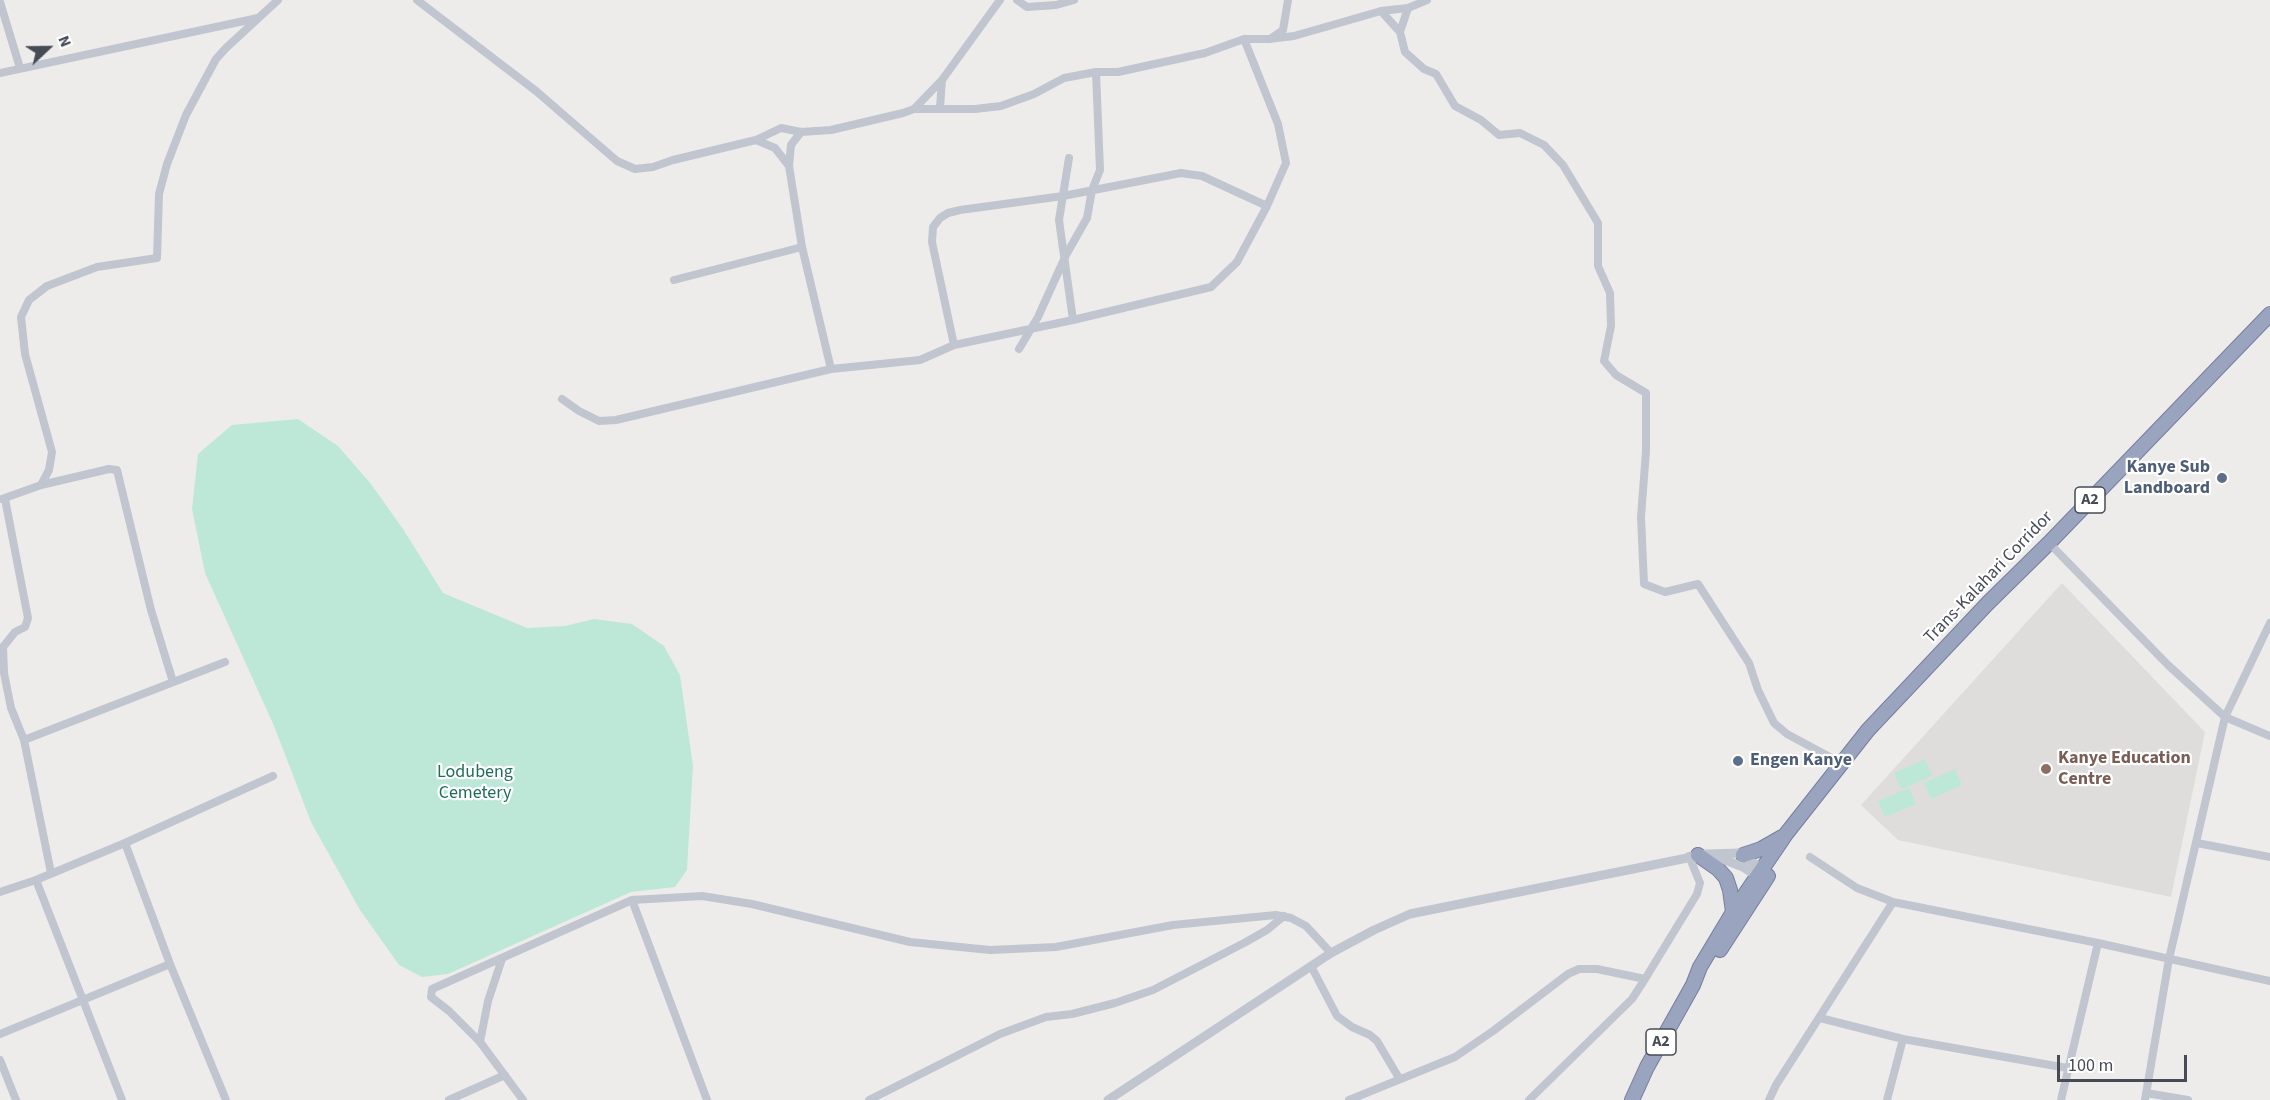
<!DOCTYPE html>
<style>
body{margin:0}
#map{position:relative;width:2270px;height:1100px;overflow:hidden;background:#eeeceb;font-family:"Source Sans 3",sans-serif}
canvas{display:block}
.north{position:absolute;left:18px;top:18px;width:60px;height:60px;-webkit-text-stroke:4px #fff;paint-order:stroke;rotate:68deg;font-size:16px;font-weight:700;line-height:24px;text-align:center;color:#464b56}
.north::after{content:'';display:block;margin:auto;width:21px;height:27px;background:#464b56;clip-path:polygon(50% 0,100% 100%,50% 72%,0 100%)}
.scale{position:absolute;left:2057px;top:1055px;width:130px;height:27px;box-sizing:border-box;border:3px solid #464b56;border-top:0;padding-left:8px;font-size:18px;line-height:21px;white-space:nowrap;color:#464b56;-webkit-text-stroke:4px #fff;paint-order:stroke}
</style>
<div id="map">
<canvas width="2270" height="1100"></canvas>
<div class="north">N</div>
<div class="scale">100 m</div>
</div>
<script>
const ctx = document.querySelector('canvas').getContext('2d');
ctx.lineJoin = 'round';
function fill(path, color) {
  ctx.fillStyle = color;
  ctx.fill(path, 'evenodd');
}
function shape(rows) {
  const path = new Path2D();
  for (const r of rows) {
    path.moveTo(r[0], r[1]);
    for (let i = 2; i < r.length; i += 2) path.lineTo(r[i], r[i + 1]);
  }
  return path;
}
function trace(path, color, width, dash) {
  ctx.strokeStyle = color;
  ctx.lineWidth = width;
  ctx.lineCap = dash ? 'butt' : 'round';
  ctx.setLineDash(dash || []);
  ctx.stroke(path);
}
function label(font, color, halo, rows, align = 'center') {
  ctx.font = font + ' "Source Sans 3",sans-serif';
  ctx.lineWidth = 4.5;
  ctx.setLineDash([]);
  ctx.textBaseline = 'middle';
  ctx.strokeStyle = halo;
  ctx.fillStyle = color;
  for (const [text, x, y, turn = 0] of rows) {
    ctx.save();
    ctx.translate(x, y);
    ctx.rotate((+turn || 0) * Math.PI / 180);
    ctx.textAlign = isNaN(turn) ? turn : align;
    if (halo) ctx.strokeText(text, 0, 0);
    ctx.fillText(text, 0, 0);
    ctx.restore();
  }
}
const education = shape([
 [2062,583,2205,732,2171,897,1898,840,1861,805]
]);
const green = shape([
 [298,419,338,446,371,484,403,529,443,593,527,628,565,626,594,619,632,624,664,646,680,675,693,766,687,870,675,887,631,892,448,974,422,977,399,965,360,910,311,822,274,726,205,573,192,509,198,454,232,425],
 [1925,759,1932,776,1901,789,1894,773],
 [1955,769,1962,785,1931,799,1924,783],
 [1909,788,1916,804,1885,817,1878,801]
]);
const minor = shape([
 [417,0,536,91,617,161,635,169,653,167,673,160,756,140,781,128,801,132,831,130,903,113,914,109,975,109,1001,106,1034,94,1064,78,1096,72,1118,72,1205,53,1244,39,1269,39,1294,36,1381,11,1408,8,1427,0],
 [1017,0,1027,7,1056,5,1074,0],
 [0,2,20,68],
 [1381,11,1400,32,1405,52,1424,69,1436,74,1455,106,1481,120,1499,135,1520,133,1544,145,1563,165,1598,223,1598,266,1610,293,1611,326,1604,361,1616,375,1646,393,1646,451,1641,517,1644,584,1665,592,1698,584,1749,663,1758,690,1774,723,1787,734,1841,763],
 [1400,32,1408,8],
 [1270,39,1283,30,1288,0],
 [0,73,258,18],
 [940,108,942,80],
 [914,109,942,80,1000,0],
 [756,140,775,148,789,166,802,247,831,369],
 [1069,158,1059,220,1073,320],
 [789,166,791,145,801,132],
 [674,280,802,247],
 [954,345,932,242,933,227,940,218,948,213,960,210,1063,196,1181,173,1202,176,1267,206],
 [1019,349,1038,317,1066,255,1087,218,1092,190,1100,170,1096,72],
 [562,399,579,411,599,421,616,420,831,369,920,360,954,345,1073,320,1211,287,1237,262,1267,206,1286,163,1278,124,1244,39],
 [41,485,49,470,52,452,25,354,21,317,29,300,47,286,97,267,157,258,159,194,167,164,186,115,216,59,226,48,278,0],
 [2,499,41,485,109,469,117,470,151,610,173,682],
 [5,499,28,618,25,627,15,632,3,647,4,673,11,708,24,740,51,873],
 [2049,543,2168,665,2225,717,2270,736],
 [24,740,225,662],
 [125,843,170,964,226,1100],
 [2197,843,2270,857],
 [1810,857,1857,888,1893,902,2098,943,2270,981],
 [36,880,122,1100],
 [0,892,36,880,125,843,273,776],
 [632,900,707,1100],
 [1311,966,1337,1016,1352,1027,1370,1035,1377,1041,1399,1078],
 [1820,1018,1903,1039,2067,1068],
 [0,1034,170,964],
 [480,1042,488,1001,502,959],
 [0,1060,16,1100],
 [2146,1093,2188,1100],
 [449,1100,505,1075],
 [523,1100,480,1042,449,1011,431,997,432,989,632,900,702,896,752,904,910,942,990,950,1056,947,1173,925,1276,915,1291,918,1306,926,1331,953],
 [869,1100,1000,1034,1046,1017,1072,1014,1115,1003,1153,990,1244,943,1267,930,1284,916],
 [1349,1100,1455,1057,1493,1031,1568,974,1579,969,1597,969,1645,979],
 [1529,1100,1632,999,1645,979,1697,894,1700,883,1689,856],
 [1769,1100,1776,1085,1893,902],
 [1887,1100,1903,1039],
 [2061,1100,2098,943],
 [2145,1100,2169,959,2225,717,2270,623]
]);
const tertiary = shape([
 [1715,856,1743,867,1761,879],
 [1108,1100,1331,953,1374,930,1410,914,1707,854,1739,853,1765,871]
]);
const trunk = shape([
 [1698,855,1718,869,1726,878,1730,890,1733,912],
 [1743,855,1761,849,1782,837],
 [1720,950,1768,876],
 [1632,1100,1647,1067,1693,985,1700,967,1733,912,1786,834,1868,730,1988,603,2049,543,2270,314]
]);
const markers = [
 [2222,478,6,"#5c6f8a"],
 [1738,761,6,"#5c6f8a"],
 [2046,769,6,"#8d6e63"]
];
const shields = [
 [2090,500,30],
 [1661,1042,30]
];
const shieldNames = [
 ["A2",2090,500],
 ["A2",1661,1042]
];
const serviceNames = [
 ["Kanye Sub",2210,468],
 ["Landboard",2210,489],
 ["Engen Kanye",1750,761,"left"]
];
const streetNames = [
 ["Trans-Kalahari Corridor",1989,578,-46]
];
const educationNames = [
 ["Kanye Education",2058,759],
 ["Centre",2058,780]
];
const parkNames = [
 ["Lodubeng",475,773],
 ["Cemetery",475,794]
];
fill(education, '#dfdddc');
fill(green, '#bde8d7');
trace(trunk, '#737fa1', 16);
trace(minor, '#c0c5cf', 8);
trace(tertiary, '#c0c5cf', 9);
trace(trunk, '#9aa4be', 14);
for (const [x, y, r, color] of markers) {
  const dot = new Path2D();
  dot.arc(x, y, r, 0, 2 * Math.PI);
  ctx.fillStyle = color;
  ctx.fill(dot);
  trace(dot, '#fff', 2);
}
for (const [x, y, w] of shields) {
  const box = new Path2D();
  box.roundRect(x - w / 2, y - 13, w, 26, 4.5);
  ctx.fillStyle = '#fff';
  ctx.fill(box);
  trace(box, '#464b56', 1.5);
}
label('bold 16px', '#464b56', null, shieldNames);
label('bold 18px', '#4e5e75', '#fff', serviceNames, 'right');
label('18px', '#464b56', '#fff', streetNames);
label('bold 18px', '#785e54', '#fff', educationNames, 'left');
label('18px', '#206e58', '#fff', parkNames);
</script>
